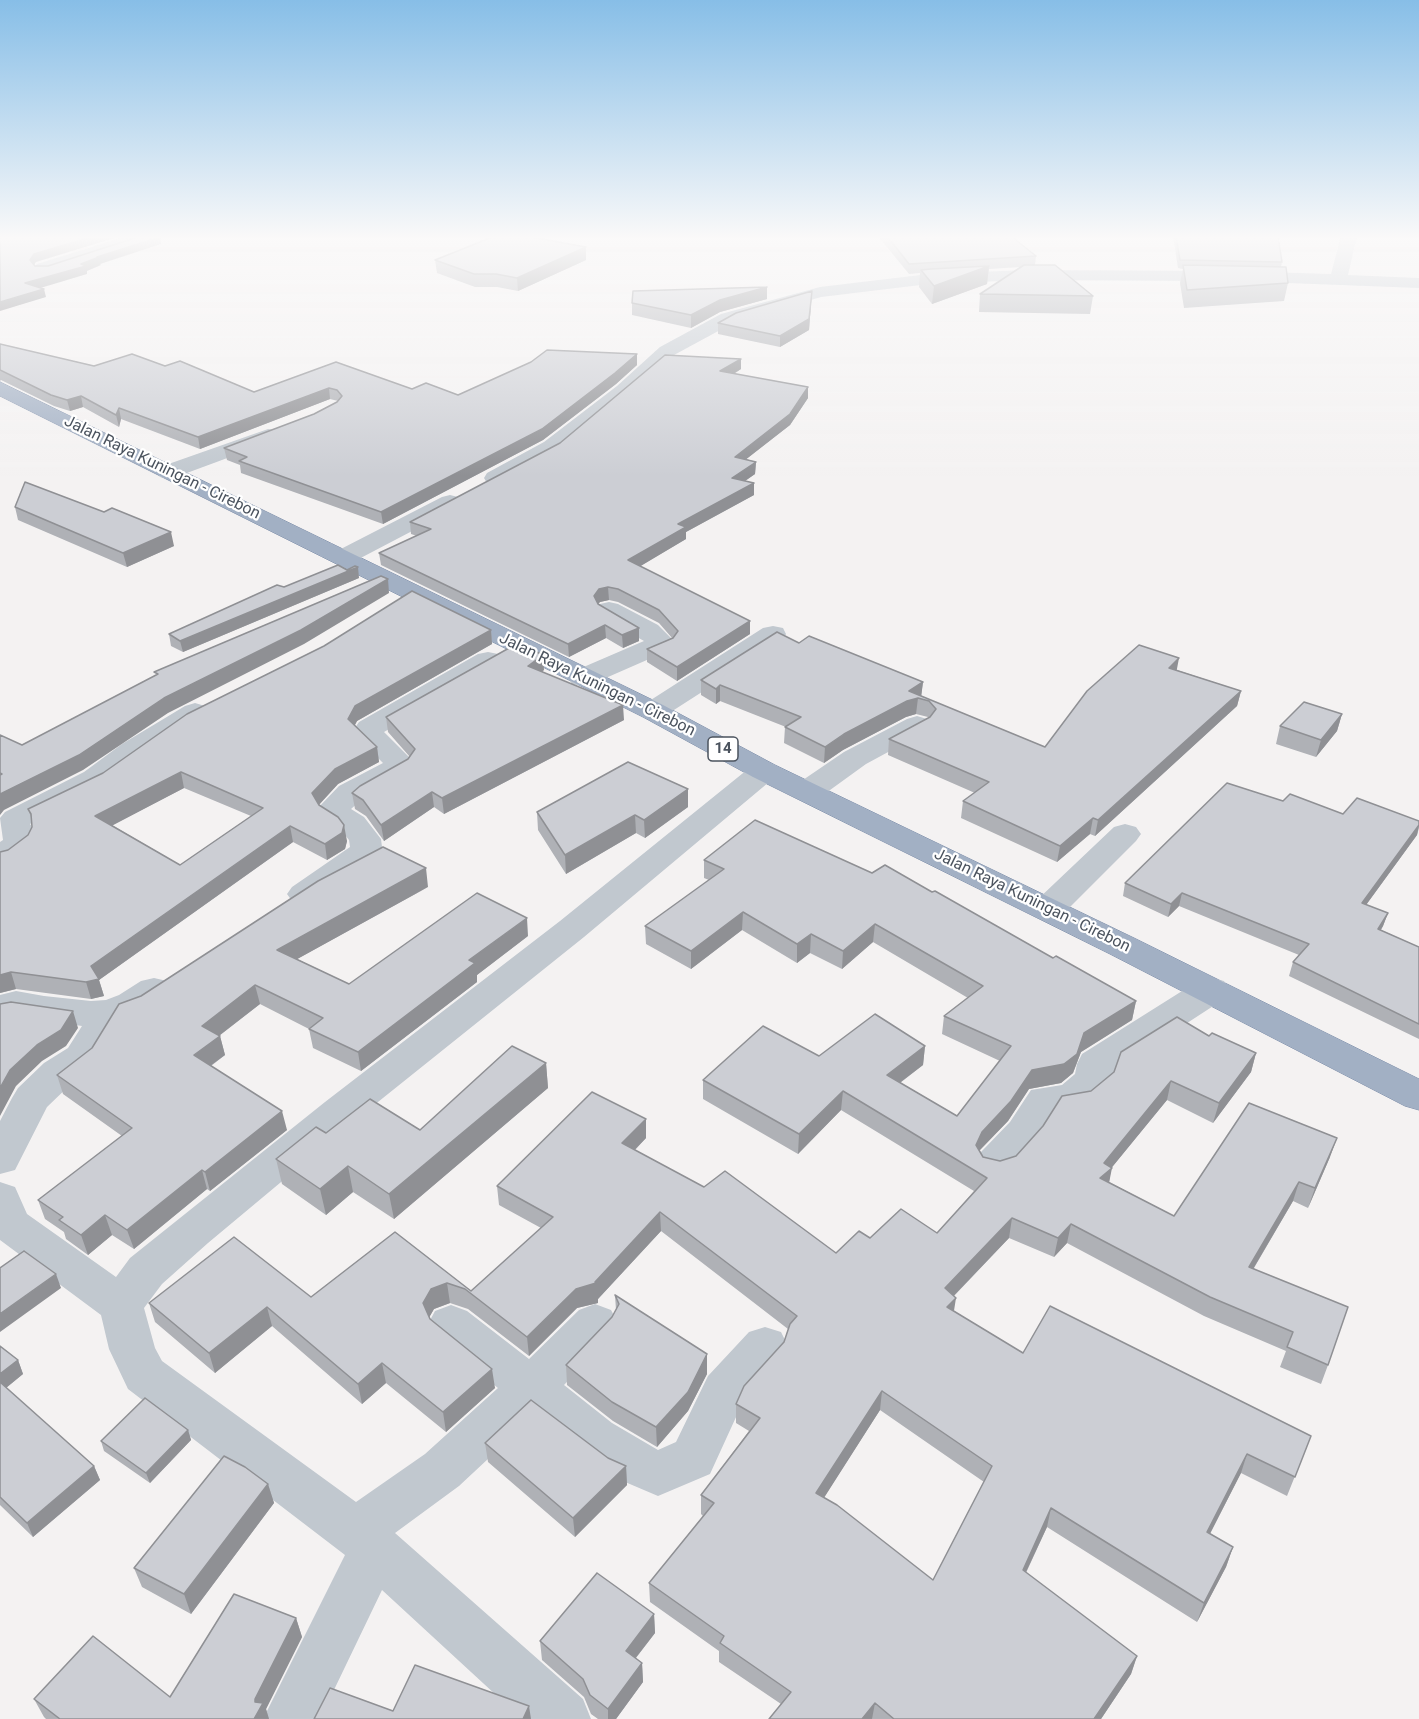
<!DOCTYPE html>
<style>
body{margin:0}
canvas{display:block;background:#f4f2f2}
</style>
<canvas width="1419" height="1719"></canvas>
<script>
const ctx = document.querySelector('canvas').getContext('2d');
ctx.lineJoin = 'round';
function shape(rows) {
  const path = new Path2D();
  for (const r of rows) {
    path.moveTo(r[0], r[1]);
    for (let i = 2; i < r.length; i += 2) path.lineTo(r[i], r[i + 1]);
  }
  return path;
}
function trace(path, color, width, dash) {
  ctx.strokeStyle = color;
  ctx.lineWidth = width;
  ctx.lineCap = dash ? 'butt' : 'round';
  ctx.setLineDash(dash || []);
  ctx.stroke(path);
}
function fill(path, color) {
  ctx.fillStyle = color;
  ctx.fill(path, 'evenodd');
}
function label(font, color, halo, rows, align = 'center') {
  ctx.font = font + ' Roboto,sans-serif';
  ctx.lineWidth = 4.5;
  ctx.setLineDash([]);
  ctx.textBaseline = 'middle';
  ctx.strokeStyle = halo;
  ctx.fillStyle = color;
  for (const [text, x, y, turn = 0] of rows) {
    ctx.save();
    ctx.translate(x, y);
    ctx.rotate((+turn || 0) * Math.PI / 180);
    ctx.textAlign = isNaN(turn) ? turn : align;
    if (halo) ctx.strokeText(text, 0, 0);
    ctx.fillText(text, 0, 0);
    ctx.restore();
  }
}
const minor = shape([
 [127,236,150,236,148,239,49,272,37,272,34,268,37,264,127,236],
 [1341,236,1357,236,1348,275,1419,278,1419,288,1235,281,1026,280,929,284,821,297,735,322,674,355,631,394,560,452,503,483,495,485,487,483,484,478,487,473,544,442,617,386,660,347,721,314,820,287,929,274,1026,270,1235,271,1331,274,1341,236],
 [268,429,276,430,279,435,276,440,176,477,168,479,160,477,157,472,160,467,268,429],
 [450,495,458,497,462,502,458,507,353,562,344,564,335,562,332,557,335,552,442,497,450,495],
 [609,602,618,604,658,625,676,643,672,649,592,684,582,686,572,684,568,678,572,672,644,641,600,616,596,610,600,604,609,602],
 [773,626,783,628,786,634,783,640,663,717,653,720,643,717,638,711,643,705,763,628,773,626],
 [488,652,498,654,502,660,498,666,384,732,415,763,409,773,361,800,351,809,364,817,381,839,382,847,371,864,316,901,304,904,292,901,287,894,292,887,350,847,349,840,342,831,323,819,317,809,339,786,383,763,352,732,359,722,478,654,488,652],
 [195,703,205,706,210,712,205,718,144,756,106,786,30,824,34,830,35,843,31,850,12,864,0,867,0,842,3,840,0,818,5,812,84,772,122,744,185,706,195,703],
 [917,716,927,719,932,725,927,731,866,764,819,798,808,800,797,798,792,791,797,784,844,752,907,719,917,716],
 [764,762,775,765,779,771,775,777,584,937,353,1122,208,1243,162,1284,144,1308,155,1348,162,1361,356,1502,425,1454,498,1388,435,1337,428,1324,435,1311,451,1305,467,1311,529,1359,579,1310,595,1304,611,1310,618,1323,611,1336,564,1385,612,1423,658,1450,676,1442,708,1376,749,1332,765,1327,781,1332,788,1346,781,1360,742,1404,710,1474,658,1496,611,1476,578,1453,533,1417,459,1486,395,1533,583,1699,591,1719,522,1719,382,1590,320,1719,263,1719,345,1555,128,1389,109,1349,101,1315,0,1240,0,1182,15,1187,27,1214,116,1277,130,1258,325,1102,560,921,753,765,764,762],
 [1125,824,1136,827,1141,834,1136,841,1060,917,1048,920,1036,917,1031,909,1036,901,1114,827,1125,824],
 [154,978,167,981,172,990,167,999,145,1013,123,1021,96,1066,72,1083,47,1107,15,1170,0,1174,0,1121,12,1098,18,1088,44,1063,68,1048,82,1026,17,1016,0,1020,0,995,16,991,44,996,91,1001,106,1000,119,995,141,981,154,978],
 [1211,978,1224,981,1229,990,1224,999,1115,1070,1113,1080,1108,1090,1086,1108,1057,1113,1038,1144,1011,1174,996,1178,981,1174,975,1163,981,1152,1010,1122,1031,1090,1062,1085,1075,1074,1077,1064,1082,1054,1198,981,1211,978]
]);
const trunk = shape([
 [0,382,663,705,775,765,1134,938,1419,1079,1419,1110,1405,1106,1110,954,753,777,643,717,0,396,0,382]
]);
const wall = shape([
 [878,236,1011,236,1036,256,1035,265,1093,296,1090,314,979,312,980,294,1020,267,989,269,987,284,932,304,919,287,920,273,909,274],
 [1173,236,1278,236,1282,262,1281,267,1288,283,1284,301,1184,308,1180,283,1183,269,1178,268],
 [435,260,586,260,518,291,497,287,475,287,437,273],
 [767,287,767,299,720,312,691,328,632,315,632,303],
 [812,291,809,330,780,347,718,334,718,323],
 [0,344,94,366,165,366,254,392,336,362,412,389,458,395,637,354,637,365,616,384,543,440,383,524,241,473,240,465,227,460,224,448,314,414,338,401,330,399,200,449,121,419,119,427,83,407,70,411,54,406,1,380,0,381],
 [741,359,741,369,734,374,808,387,808,398,790,425,746,459,756,462,755,474,745,481,754,483,754,495,686,532,686,539,640,566,750,621,750,634,677,681,647,662,647,649,672,638,659,623,618,602,609,600,600,602,597,604,639,628,639,641,623,648,606,638,569,657,381,565,379,553,417,536,411,534,410,522],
 [15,507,104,512,174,546,127,567,18,520],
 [359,578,183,652,171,646,169,634,284,587],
 [491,630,492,644,357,721,355,725,377,747,379,762,338,784,319,805,347,841,345,849,327,860,293,842,99,980,104,996,91,999,16,989,0,993,8,850,28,835,32,827,32,820,28,809],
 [184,788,251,816,180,865,112,825],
 [799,643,923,682,921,696,1045,747,1177,670,1241,691,1237,706,1095,836,1090,834,1057,862,961,818,963,801,975,793,888,755,889,739,928,718,928,717,916,714,906,717,843,750,824,763,784,743,785,727,786,727,720,701,716,704,701,695,701,680],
 [544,670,542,672,624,720,444,814,434,807,384,841,366,816,355,809,352,793,408,759,410,757,388,732,386,717],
 [1342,714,1337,731,1316,757,1276,744,1280,726],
 [688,789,688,807,645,838,636,833,566,874,538,830,537,812],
 [1343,814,1419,821,1419,828,1417,835,1366,905,1388,913,1383,926,1381,930,1419,947,1419,1039,1289,976,1293,962,1299,955,1179,906,1168,917,1123,896,1125,883],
 [704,860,872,873,932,892,1053,958,1136,1001,1132,1020,1081,1052,1073,1073,1061,1083,1029,1089,1008,1121,979,1151,983,1157,1000,1161,1016,1156,1091,1091,1209,1036,1256,1053,1251,1072,1213,1123,1167,1100,1111,1168,1109,1182,1174,1216,1330,1157,1308,1208,1293,1201,1254,1268,1328,1365,1321,1384,1280,1367,1286,1351,1204,1316,1067,1243,1054,1257,1009,1238,954,1296,954,1311,1023,1353,1311,1436,1287,1496,1241,1473,1210,1534,1233,1547,1226,1567,1197,1622,1047,1527,1026,1573,1137,1656,1131,1674,1101,1719,769,1719,781,1704,719,1662,719,1651,650,1602,649,1583,703,1516,701,1514,701,1495,749,1431,736,1423,736,1404,784,1342,788,1329,661,1231,598,1299,598,1303,577,1308,529,1356,468,1309,450,1303,434,1309,429,1317,495,1388,446,1432,386,1383,362,1404,272,1326,215,1373,155,1322,149,1303,311,1297,395,1232,471,1291,541,1228,499,1205,497,1186,646,1119,646,1138,635,1150,704,1187,836,1253,870,1238,937,1233,974,1191,841,1110,798,1154,703,1099,703,1080,819,1056,925,1046,923,1065,900,1083,957,1116,1000,1061,942,1034,944,1016,968,998,873,942,842,969,810,953,797,963,742,930,691,969,646,944,645,926,709,880,704,878],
 [880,1410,984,1482,933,1580,824,1497],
 [428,887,297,959,349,984,528,936,477,975,477,982,361,1071,313,1048,309,1029,260,1004,219,1036,220,1036,225,1055,211,1066,287,1130,210,1191,207,1189,134,1249,112,1235,88,1255,66,1239,64,1232,45,1219,38,1200,122,1136,63,1094,57,1075],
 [546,1063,548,1088,394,1219,353,1192,326,1215,282,1184,276,1159,326,1133,420,1130],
 [615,1295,707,1374,688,1411,657,1447,613,1421,567,1385,566,1365,612,1317,616,1310],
 [0,1346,18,1360,23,1374,6,1388,94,1466,100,1480,33,1537,0,1505],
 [188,1430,191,1440,150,1483,104,1451,101,1441],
 [485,1443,626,1466,627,1485,575,1537,488,1462],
 [268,1484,274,1503,191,1614,142,1587,134,1568],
 [654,1614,655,1633,636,1658,642,1663,643,1682,616,1719,598,1719,591,1714,584,1697,542,1660,540,1641],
 [296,1618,302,1637,266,1709,269,1719,46,1719,44,1717,34,1699,170,1697]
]);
const shadedWall = shape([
 [95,236,121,236,36,262,32,268,30,260,34,254],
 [160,237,161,244,100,264,101,265,87,271,87,274,27,292,25,283,97,257],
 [586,247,586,260,518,291,517,278],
 [989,266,987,284,932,304,934,286],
 [767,287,767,299,720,312,691,328,691,315,720,300],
 [44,289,46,297,0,311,0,302],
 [812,291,809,330,780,347,780,336],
 [637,354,637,365,616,384,543,440,383,524,381,512],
 [741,359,741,369,720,382,720,371],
 [808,387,808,398,790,425,735,468,735,457],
 [329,388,330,399,200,449,198,437],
 [81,396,83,407,70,411,67,400],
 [119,408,121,419,119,427,116,415],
 [756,462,755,474,732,490,732,478],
 [754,483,754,495,686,532,686,539,629,573,628,560,678,524],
 [171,532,174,546,127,567,123,553],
 [358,567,359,578,183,652,180,641],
 [388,579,389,593,304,644,168,713,83,770,4,810,0,815,0,794,164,698],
 [608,587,609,600,600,602,594,609,594,596,599,589],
 [750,621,750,634,677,681,677,667],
 [605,625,606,638,569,657,568,644],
 [639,628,639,641,623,648,622,635],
 [491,630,492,644,357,721,350,734,348,719,355,706],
 [543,655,544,670,529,681,528,666],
 [1179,658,1176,674,1169,668],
 [923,682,921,698,918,698,916,714,906,717,843,750,824,763,825,747],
 [720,685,720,701,716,704,716,689],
 [1241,691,1237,706,1095,836,1098,820],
 [623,705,624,720,444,814,442,798],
 [1342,714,1337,731,1316,757,1321,740],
 [377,747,379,762,338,784,315,809,312,793,335,769],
 [181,772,184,788,100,832,95,816],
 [688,789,688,807,645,838,644,820],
 [432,792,434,807,384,841,381,825],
 [635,815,636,833,566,874,565,855],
 [1093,818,1090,834,1057,862,1060,846],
 [344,825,347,841,345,849,327,860,325,844],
 [1419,825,1417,835,1358,916,1362,903],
 [290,826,293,842,99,980,104,996,91,999,86,982,91,966],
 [426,868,428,887,281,968,277,950],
 [1182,893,1179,906,1168,917,1171,904],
 [743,912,742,930,691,969,691,951],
 [1388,913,1383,926,1373,942,1378,929],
 [527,918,528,936,477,975,477,982,361,1071,358,1052,469,960],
 [875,924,873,942,842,969,843,951],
 [811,934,810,953,797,963,797,944],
 [11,972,16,989,0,993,0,975],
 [255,985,260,1004,207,1045,202,1026],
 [1136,1001,1132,1020,1081,1052,1073,1073,1061,1083,1029,1089,1008,1121,979,1151,976,1145,982,1132,1032,1070,1084,1033],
 [73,1011,78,1028,66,1046,42,1061,16,1086,0,1116,0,1088,10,1070],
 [220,1036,225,1055,199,1074,194,1055],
 [925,1046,923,1065,885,1094,887,1075],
 [1256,1053,1251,1072,1213,1123,1219,1103],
 [546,1063,548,1088,394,1219,389,1194],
 [1171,1081,1167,1100,1109,1171,1112,1168,1108,1188,1100,1178,1104,1163],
 [843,1091,841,1110,798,1154,799,1134],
 [282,1111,287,1130,210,1191,205,1172],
 [646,1119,646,1138,623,1162,622,1143],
 [1337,1138,1330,1157,1308,1208,1315,1188],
 [348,1166,353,1192,326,1215,320,1189],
 [202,1170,207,1189,134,1249,127,1230],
 [1299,1182,1293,1201,1243,1286,1249,1267],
 [660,1212,661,1231,598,1299,598,1303,577,1308,529,1356,527,1337,576,1289,595,1282],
 [105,1215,112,1235,88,1255,81,1235],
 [1012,1218,1009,1238,942,1308,945,1288],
 [1071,1224,1067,1243,1054,1257,1058,1238],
 [56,1274,61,1288,0,1332,0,1314],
 [447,1283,450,1303,434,1309,426,1323,423,1303,431,1289],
 [956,1298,953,1317,947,1307],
 [267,1307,272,1326,215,1373,209,1353],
 [707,1354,707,1374,688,1411,657,1447,656,1427],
 [18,1360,23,1374,1,1392,0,1389,0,1374],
 [382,1363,386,1383,362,1404,358,1384],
 [492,1369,495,1388,446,1432,443,1412],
 [882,1391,880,1410,815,1512,816,1493],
 [188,1430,191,1440,150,1483,146,1473],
 [1247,1454,1241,1473,1201,1551,1207,1532],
 [94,1466,100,1480,33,1537,27,1523],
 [626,1466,627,1485,575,1537,573,1518],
 [268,1484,274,1503,191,1614,184,1594],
 [1051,1508,1047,1527,1018,1589,1023,1570],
 [1233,1547,1226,1567,1197,1622,1204,1603],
 [654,1614,655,1633,627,1669,626,1651],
 [296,1618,302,1637,266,1709,269,1719,254,1719,255,1699],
 [1137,1656,1131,1674,1101,1719,1094,1719],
 [642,1663,643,1682,616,1719,608,1719,608,1709],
 [875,1703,872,1719,862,1719],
 [529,1706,531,1719,523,1719]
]);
const building = shape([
 [0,236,95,236,34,254,30,260,35,266,48,266,141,236,155,236,160,237,97,257,99,257,81,264,86,266,25,283,44,289,0,302,0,236],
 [495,236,525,236,586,247,517,278,496,274,474,274,435,260,495,236],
 [887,236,1011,236,1036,256,909,264,887,236],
 [1176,236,1278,236,1282,262,1180,260,1176,236],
 [1024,265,1055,265,1093,296,980,294,1024,265],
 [1183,265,1238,266,1286,267,1288,283,1187,290,1183,265],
 [989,266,934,286,921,270,931,269,989,266],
 [767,287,720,300,691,315,632,303,633,291,767,287],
 [812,291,809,319,780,336,718,323,736,313,812,291],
 [0,344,94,366,132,354,165,366,180,361,254,392,336,362,412,389,426,383,458,395,531,362,547,350,637,354,615,373,542,429,381,512,239,461,247,457,224,448,314,414,337,402,342,396,337,390,329,388,198,437,119,408,116,415,81,396,67,400,51,395,0,370,0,344],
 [665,355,741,359,720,371,808,387,790,414,735,457,756,462,732,478,754,483,678,524,686,527,628,560,750,621,677,667,647,649,673,638,678,631,659,610,618,589,608,587,599,589,594,596,598,604,639,628,622,635,605,625,568,644,379,553,431,529,410,522,560,443,665,355],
 [25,482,104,512,112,508,171,532,123,553,15,507,25,482],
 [338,565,347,570,355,566,358,567,180,641,169,634,277,585,284,587,338,565],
 [381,576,388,579,301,630,164,698,79,755,0,794,0,775,2,774,0,773,0,735,22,745,158,674,154,672,381,576],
 [412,591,491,630,355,706,348,719,377,747,335,769,312,793,319,805,338,817,344,825,342,833,325,844,290,826,91,966,99,979,86,982,11,972,0,975,0,852,8,850,28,835,32,827,31,814,28,809,103,773,187,714,324,646,412,591],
 [181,772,263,808,180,865,95,816,181,772],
 [777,632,799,643,809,636,923,682,909,691,1045,747,1087,691,1139,645,1179,658,1169,668,1241,691,1098,820,1093,818,1060,846,963,801,989,782,889,739,930,717,936,709,929,701,918,698,907,701,844,734,825,747,785,727,801,717,720,685,716,689,701,680,777,632],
 [518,643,543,655,528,666,623,705,442,798,432,792,381,825,363,800,352,793,360,786,408,759,415,749,386,717,518,643],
 [1304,702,1342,714,1321,740,1280,726,1304,702],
 [628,762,688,789,644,820,635,815,565,855,537,812,628,762],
 [1227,783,1283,801,1290,794,1343,814,1357,798,1419,821,1419,825,1362,903,1388,913,1378,929,1419,947,1419,1024,1293,962,1309,944,1182,893,1171,904,1125,883,1227,783],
 [755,820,872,873,885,865,932,892,935,891,1053,958,1056,956,1136,1001,1084,1033,1077,1054,1064,1064,1032,1070,1011,1101,982,1132,976,1145,983,1157,1000,1161,1016,1156,1043,1126,1062,1096,1091,1091,1114,1072,1121,1052,1177,1017,1209,1036,1212,1033,1256,1053,1219,1103,1171,1081,1104,1163,1112,1168,1100,1178,1174,1216,1249,1103,1337,1138,1315,1188,1299,1182,1249,1267,1348,1307,1328,1365,1287,1347,1293,1332,1210,1297,1071,1224,1058,1238,1012,1218,945,1288,956,1298,947,1307,1023,1353,1050,1306,1311,1436,1295,1477,1247,1454,1207,1532,1233,1547,1204,1603,1051,1508,1023,1570,1137,1656,1094,1719,894,1719,875,1703,862,1719,769,1719,791,1692,720,1643,724,1636,649,1583,714,1503,701,1495,760,1418,736,1404,744,1386,784,1342,790,1324,797,1316,660,1212,595,1282,596,1283,576,1289,527,1337,465,1289,447,1283,431,1289,423,1303,430,1319,492,1369,443,1412,382,1363,358,1384,267,1307,209,1353,149,1303,234,1237,311,1297,395,1232,471,1291,553,1217,497,1186,592,1092,646,1119,622,1143,704,1187,725,1171,836,1253,859,1231,870,1238,901,1209,937,1233,987,1178,843,1091,799,1134,703,1080,763,1026,819,1056,875,1014,925,1046,887,1075,957,1116,1011,1046,944,1016,983,986,875,924,843,951,811,934,797,944,743,912,691,951,645,926,724,869,704,860,755,820],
 [882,1391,992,1466,933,1580,837,1505,816,1493,882,1391],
 [383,847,426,868,277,950,349,984,477,893,527,918,469,960,475,963,358,1052,309,1029,323,1018,255,985,202,1026,220,1036,194,1055,282,1111,205,1172,202,1170,127,1230,105,1215,81,1235,59,1220,63,1217,38,1200,132,1128,57,1075,92,1048,119,1004,141,996,318,881,383,847],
 [11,1002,73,1011,61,1030,37,1045,10,1070,0,1088,0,1004,11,1002],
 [512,1046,546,1063,389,1194,348,1166,320,1189,276,1159,316,1127,326,1133,370,1099,420,1130,512,1046],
 [24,1251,56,1274,0,1314,0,1268,24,1251],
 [615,1295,707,1354,688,1392,656,1427,612,1402,566,1365,612,1317,619,1304,615,1295],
 [0,1346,18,1360,0,1374,0,1346],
 [0,1382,94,1466,27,1523,0,1497,0,1382],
 [145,1398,188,1430,146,1473,101,1441,145,1398],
 [531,1400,608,1458,626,1466,573,1518,485,1443,531,1400],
 [224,1456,245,1467,268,1484,184,1594,134,1568,224,1456],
 [597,1573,654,1614,626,1651,642,1663,608,1709,590,1695,583,1679,540,1641,597,1573],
 [234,1594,296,1618,255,1699,255,1702,263,1703,254,1719,60,1719,34,1699,93,1636,170,1697,234,1594],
 [415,1665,529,1706,523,1719,314,1719,330,1688,393,1711,415,1665]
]);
const shields = [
 [723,749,30]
];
const shieldNames = [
 ["14",723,749]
];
const streetNames = [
 ["Jalan Raya Kuningan - Cirebon",162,468,26],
 ["Jalan Raya Kuningan - Cirebon",597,685,26],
 ["Jalan Raya Kuningan - Cirebon",1032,901,26]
];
trace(trunk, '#7a8ba7', 1);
fill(minor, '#c1c8cf');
fill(trunk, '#a2b0c4');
fill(wall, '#afb1b6');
fill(shadedWall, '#8f9094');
fill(building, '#ccced4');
trace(building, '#8f9094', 1.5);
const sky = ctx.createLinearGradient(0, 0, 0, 476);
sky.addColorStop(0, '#87bee7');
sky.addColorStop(0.5, '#faf9f9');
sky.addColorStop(1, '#faf9f900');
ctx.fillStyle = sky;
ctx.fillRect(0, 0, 1419, 476);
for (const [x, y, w] of shields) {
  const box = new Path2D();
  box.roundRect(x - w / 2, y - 12, w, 24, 4.5);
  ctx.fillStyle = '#fff';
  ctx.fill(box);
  trace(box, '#4b535e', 1.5);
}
label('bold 15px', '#4b535e', null, shieldNames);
label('16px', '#4b535e', '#fff', streetNames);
</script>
